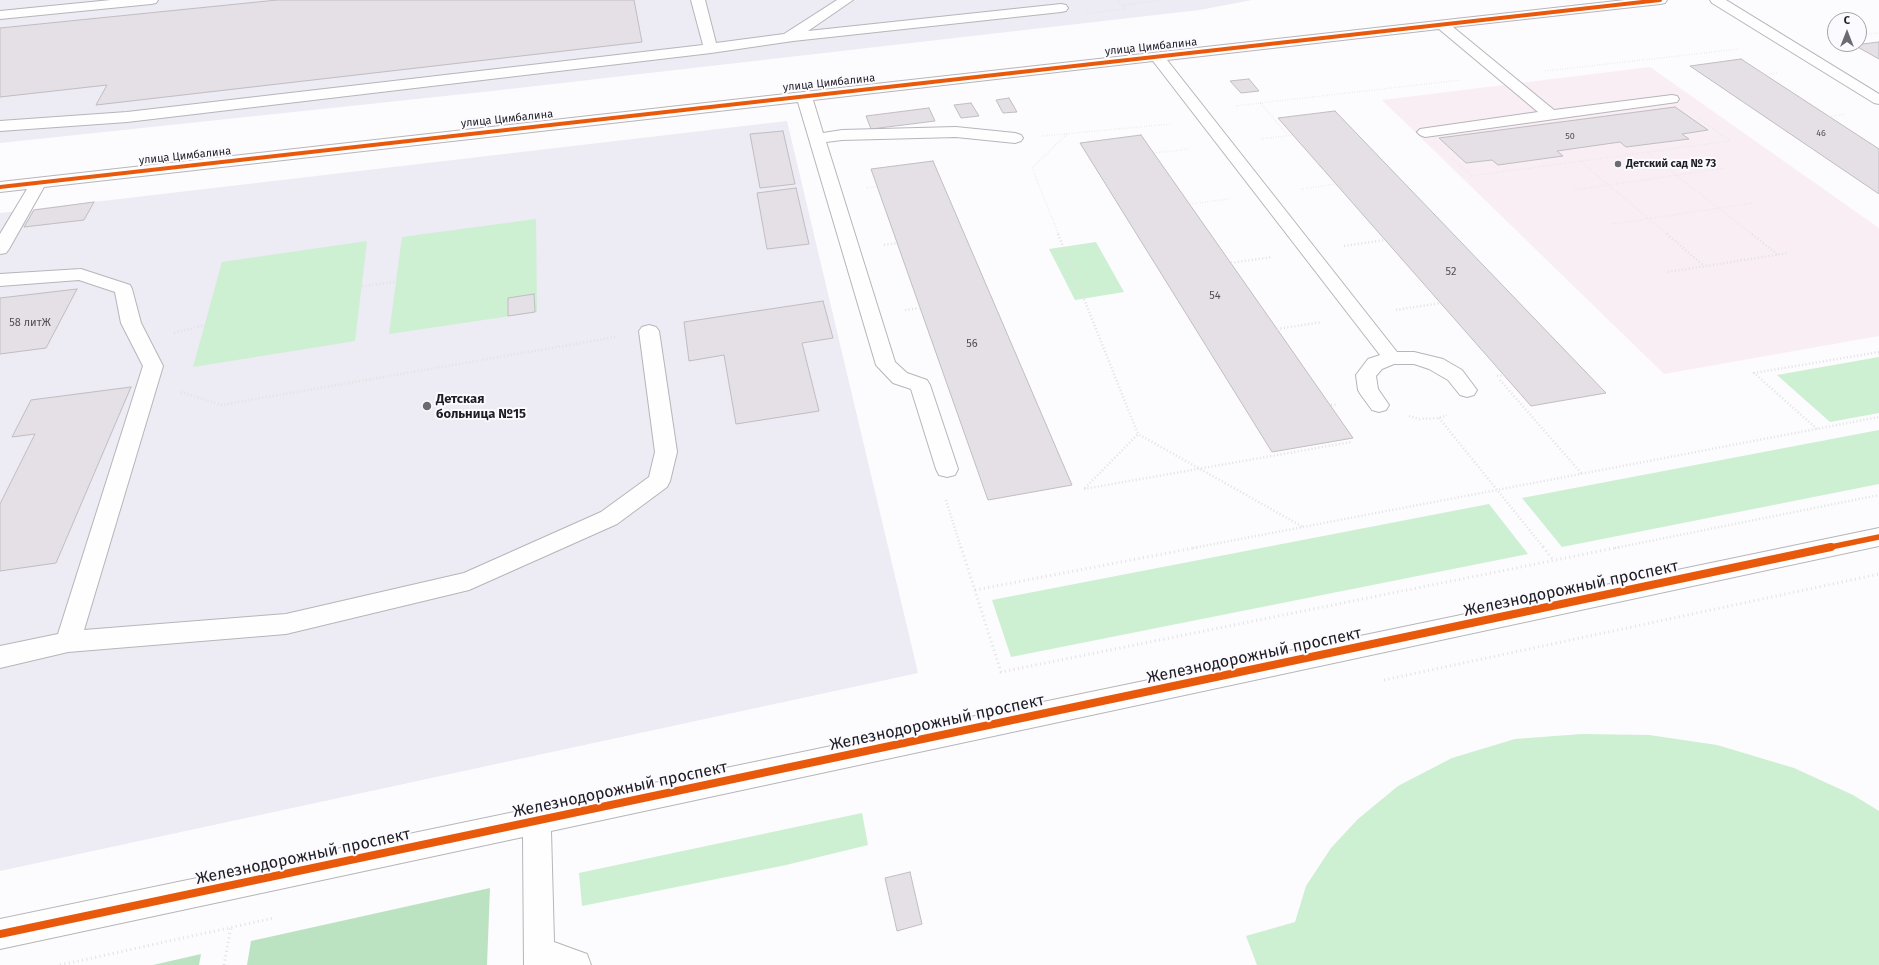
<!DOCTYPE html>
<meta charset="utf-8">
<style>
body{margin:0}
#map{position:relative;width:1879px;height:965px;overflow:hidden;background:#fcfbfd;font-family:"Fira Sans",sans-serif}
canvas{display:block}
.north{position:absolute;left:1827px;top:12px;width:40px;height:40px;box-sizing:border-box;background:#fbfafe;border:1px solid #a3a2a7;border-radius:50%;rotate:0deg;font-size:11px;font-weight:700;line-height:16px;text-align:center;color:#1f1d25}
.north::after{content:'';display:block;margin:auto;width:14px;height:18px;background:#6c6b71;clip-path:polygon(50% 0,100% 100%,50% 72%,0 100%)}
</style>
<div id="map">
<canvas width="1879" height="965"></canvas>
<div class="north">С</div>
</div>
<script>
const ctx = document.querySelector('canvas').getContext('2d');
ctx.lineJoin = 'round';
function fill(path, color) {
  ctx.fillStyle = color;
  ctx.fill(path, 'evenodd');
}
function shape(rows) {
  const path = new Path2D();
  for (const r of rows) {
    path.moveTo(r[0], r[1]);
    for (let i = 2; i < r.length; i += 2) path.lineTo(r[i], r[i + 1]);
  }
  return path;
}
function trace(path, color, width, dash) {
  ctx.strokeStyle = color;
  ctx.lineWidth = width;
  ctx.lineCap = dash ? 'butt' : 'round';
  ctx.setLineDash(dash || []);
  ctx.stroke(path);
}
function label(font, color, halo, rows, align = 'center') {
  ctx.font = font + ' "Fira Sans",sans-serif';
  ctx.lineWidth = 4;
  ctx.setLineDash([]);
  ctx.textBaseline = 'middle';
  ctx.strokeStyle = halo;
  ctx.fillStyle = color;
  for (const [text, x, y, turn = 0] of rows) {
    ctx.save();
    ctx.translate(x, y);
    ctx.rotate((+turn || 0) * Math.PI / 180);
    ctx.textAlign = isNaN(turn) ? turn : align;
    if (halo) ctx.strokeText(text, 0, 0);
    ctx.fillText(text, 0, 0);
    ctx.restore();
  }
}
const built = shape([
 [0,0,1252,0,1199,10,492,91,0,143],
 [787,121,918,673,0,871,0,213]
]);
const education = shape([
 [1650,67,1879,228,1879,336,1664,374,1382,100]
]);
const green = shape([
 [536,219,537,312,389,334,402,237],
 [367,241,355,341,193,367,222,262],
 [1096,242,1124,292,1075,300,1049,249],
 [1879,357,1879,413,1830,422,1777,375],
 [1879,430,1879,484,1562,547,1522,498],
 [1489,504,1528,554,1011,657,992,600],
 [1582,734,1649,735,1717,745,1794,768,1853,795,1879,811,1879,965,1257,965,1246,936,1295,922,1306,886,1331,848,1358,819,1398,786,1452,758,1515,739],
 [862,813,868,845,786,865,582,906,579,873]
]);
const forest = shape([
 [490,888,487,965,247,965,251,941],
 [201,954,199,965,153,965]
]);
const building = shape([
 [277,0,634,0,642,42,96,105,107,85,0,97,0,28,277,0],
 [1879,42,1879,59,1854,45,1879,42],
 [1741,59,1879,149,1879,194,1690,66,1741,59],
 [1249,79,1259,91,1241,93,1230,81,1249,79],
 [1009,98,1017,112,1003,113,996,100,1009,98],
 [971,103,979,116,961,118,954,105,971,103],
 [1675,107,1708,130,1682,134,1689,139,1626,147,1620,142,1557,151,1563,156,1498,165,1492,160,1466,163,1439,138,1675,107],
 [929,108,935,121,871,129,866,116,929,108],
 [1335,111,1606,393,1531,406,1278,118,1335,111],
 [783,131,795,184,760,188,750,134,783,131],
 [1141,135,1277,329,1353,438,1272,452,1080,143,1141,135],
 [933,161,1072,485,988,500,871,169,933,161],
 [796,188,809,244,767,249,757,193,796,188],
 [94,202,84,220,24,227,34,210,94,202],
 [77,289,46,348,0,354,0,298,77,289],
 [534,294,535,312,508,316,508,298,534,294],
 [823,301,833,338,802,343,819,411,736,424,724,355,689,361,684,322,823,301],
 [131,387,56,563,0,571,0,504,35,434,12,437,31,400,131,387],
 [910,872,922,924,897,931,885,878,910,872]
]);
const pathFar2 = shape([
 [1123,5,1163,0],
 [1087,13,1126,9,1118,0],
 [1859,35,1879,33],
 [1545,71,1739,49],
 [1764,75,1777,73],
 [1260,103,1461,80],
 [1236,106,1260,103,1288,135],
 [1829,117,1845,114],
 [1042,136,1171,124],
 [1261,139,1293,135],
 [1154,153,1189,149],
 [1648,153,1753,235],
 [1453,159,1471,176,1730,141,1697,117],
 [1580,161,1668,235],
 [866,188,877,187],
 [1301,189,1336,184],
 [1574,190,1725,168],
 [1190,204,1229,199],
 [1613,224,1752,203],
 [1059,235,1032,168,1067,134]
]);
const pathFar1 = shape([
 [1058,234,1138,434,1303,527],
 [1667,234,1704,266],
 [1752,234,1778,255],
 [884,245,897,243],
 [1344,246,1385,240],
 [1231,263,1272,257],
 [1668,272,1788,253],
 [362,286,396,282],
 [905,310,920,308],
 [1396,310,1441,303],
 [1277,329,1322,322],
 [174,333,205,325],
 [1497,376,1504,375],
 [1500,380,1582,474],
 [181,392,221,405,615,337],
 [1331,405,1338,404],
 [1409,416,1419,419,1439,418,1447,415],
 [1439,418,1544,548],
 [1817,429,1754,373,1879,352],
 [1085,488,1138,434],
 [1084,489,1351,442],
 [946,500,961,548],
 [1193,548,1879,417],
 [1615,548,1879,495]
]);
const path = shape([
 [961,547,1001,672,1620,547],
 [1543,547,1554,561],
 [975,590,1199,547],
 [1384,680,1879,574],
 [60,965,274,918],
 [224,965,231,927]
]);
const minor = shape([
 [111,0,158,0,156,3,151,4,0,19,0,11,111,0],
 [691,0,705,0,716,43,784,34,837,0,853,0,808,31,1061,4,1066,5,1068,8,1066,11,1061,12,793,41,711,53,127,122,0,131,0,121,127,112,703,45,691,0],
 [1625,0,1667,0,1665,3,1660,4,1453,27,1554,110,1672,95,1677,96,1679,99,1677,102,1425,137,1420,135,1417,132,1420,129,1538,112,1439,29,1167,60,1397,352,1414,352,1443,359,1462,370,1477,390,1474,395,1467,397,1460,395,1448,380,1429,369,1414,364,1394,364,1382,369,1376,376,1378,389,1389,405,1386,410,1379,412,1372,410,1361,395,1358,390,1356,375,1368,359,1380,355,1153,61,813,100,823,133,842,130,956,127,1015,133,1021,135,1023,138,1021,141,1015,143,956,137,842,140,826,142,895,362,907,373,927,380,930,385,958,469,955,475,947,477,939,475,936,469,911,389,893,383,876,365,798,102,44,187,9,249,6,253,0,254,0,234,27,189,0,192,0,182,1625,0],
 [1710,0,1726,0,1879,94,1879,104,1874,103,1712,3,1710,0],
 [81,269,130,285,132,289,141,323,163,366,84,630,286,614,464,573,601,512,649,477,655,452,639,331,642,327,649,325,656,327,659,331,677,452,670,481,667,487,617,524,469,590,286,634,68,652,0,668,0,646,58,634,143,366,121,323,115,292,79,280,0,286,0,274,81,269],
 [1879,528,1879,546,551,831,554,942,587,954,591,965,524,965,523,837,0,949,0,919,1879,528]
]);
const cyclewayFar2 = shape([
 [0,187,1660,0]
]);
const cyclewayFar1 = shape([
 [1826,548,1879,537]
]);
const cycleway = shape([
 [0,934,1831,547]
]);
const markers = [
 [1618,164,4,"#6c6b71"],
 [427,406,5,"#6c6b71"]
];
const farNumbernames = [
 ["46",1821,133],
 ["50",1570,136]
];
const farStreetnames = [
 ["улица Цимбалина",1151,47,-6],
 ["улица Цимбалина",829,83,-6],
 ["улица Цимбалина",507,119,-6],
 ["улица Цимбалина",185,156,-6]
];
const farPoinames = [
 ["Детский сад № 73",1626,164]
];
const numberNames = [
 ["52",1451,272],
 ["54",1215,296],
 ["58 литЖ",30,323],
 ["56",972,344]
];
const poiNames = [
 ["Детская",436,399],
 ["больница №15",436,414]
];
const nearStreetnames = [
 ["Железнодорожный проспект",1571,589,-12],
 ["Железнодорожный проспект",1254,656,-12],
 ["Железнодорожный проспект",937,723,-12],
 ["Железнодорожный проспект",620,790,-12],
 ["Железнодорожный проспект",303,857,-12]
];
fill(built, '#edebf3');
fill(education, '#f9eef4');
fill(green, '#cdefd2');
fill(forest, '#bbe3c1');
fill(building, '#e5e0e5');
trace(building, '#c1bdc1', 1);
trace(minor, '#b6b5b9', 2);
trace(pathFar2, '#e2e2e2', 1.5, [0.5, 2]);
trace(pathFar1, '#e2e2e2', 2.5, [1, 2.5]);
trace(path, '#e2e2e2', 3, [1, 3.5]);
fill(minor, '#fffeff');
trace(cyclewayFar2, '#e8590c', 4);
trace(cyclewayFar1, '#e8590c', 5.5);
trace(cycleway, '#e8590c', 8);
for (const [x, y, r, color] of markers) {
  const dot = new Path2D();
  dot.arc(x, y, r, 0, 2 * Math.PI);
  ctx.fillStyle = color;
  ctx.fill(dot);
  trace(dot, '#fbfafe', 1.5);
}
label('9px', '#524f56', null, farNumbernames);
label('11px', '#1f1d25', '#fbfafe', farStreetnames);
label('bold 11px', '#1f1d25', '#fbfafe', farPoinames, 'left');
label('11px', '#524f56', null, numberNames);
label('bold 13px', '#1f1d25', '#fbfafe', poiNames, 'left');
label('16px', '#1f1d25', '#fbfafe', nearStreetnames);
</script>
